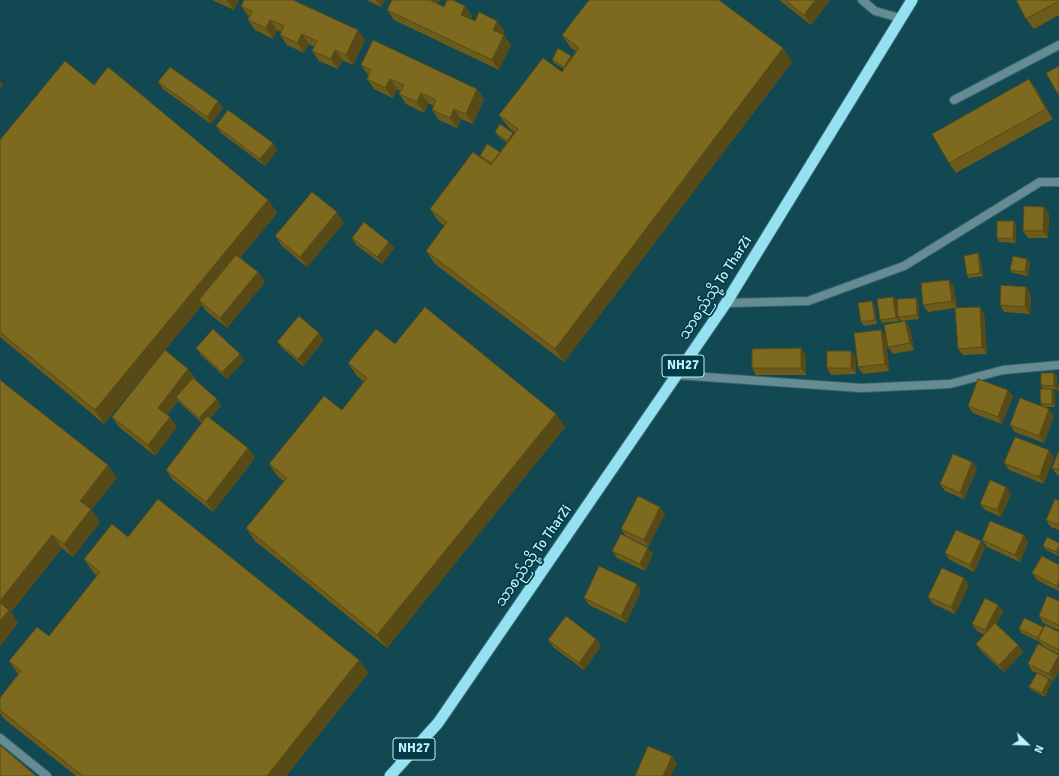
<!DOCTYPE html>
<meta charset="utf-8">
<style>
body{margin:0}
#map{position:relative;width:1059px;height:776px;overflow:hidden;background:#124852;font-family:Signika,sans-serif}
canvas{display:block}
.north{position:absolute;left:1007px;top:724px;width:40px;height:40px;-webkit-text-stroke:3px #023d47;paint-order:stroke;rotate:113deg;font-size:11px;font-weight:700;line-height:16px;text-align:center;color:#c5f1fc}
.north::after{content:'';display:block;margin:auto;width:14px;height:18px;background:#c5f1fc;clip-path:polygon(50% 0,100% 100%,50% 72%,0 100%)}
</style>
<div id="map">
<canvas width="1059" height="776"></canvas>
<div class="north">N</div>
</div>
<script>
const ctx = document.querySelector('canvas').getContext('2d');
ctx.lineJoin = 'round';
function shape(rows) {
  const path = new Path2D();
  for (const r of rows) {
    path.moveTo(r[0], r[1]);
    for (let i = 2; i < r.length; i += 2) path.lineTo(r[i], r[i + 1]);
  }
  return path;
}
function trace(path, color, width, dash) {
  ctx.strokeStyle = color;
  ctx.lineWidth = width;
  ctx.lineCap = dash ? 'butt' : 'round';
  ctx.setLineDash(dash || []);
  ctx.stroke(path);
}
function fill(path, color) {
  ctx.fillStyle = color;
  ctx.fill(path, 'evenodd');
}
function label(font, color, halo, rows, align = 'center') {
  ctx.font = font + ' Signika,"Noto Sans Myanmar",sans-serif';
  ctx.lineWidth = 3.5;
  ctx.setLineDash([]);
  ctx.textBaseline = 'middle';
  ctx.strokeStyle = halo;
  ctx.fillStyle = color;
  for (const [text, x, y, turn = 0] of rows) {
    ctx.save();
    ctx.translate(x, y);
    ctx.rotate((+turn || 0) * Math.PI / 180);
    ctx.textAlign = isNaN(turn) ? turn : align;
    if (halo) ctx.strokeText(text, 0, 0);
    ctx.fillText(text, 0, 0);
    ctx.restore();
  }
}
const service = shape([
 [862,0,875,11,900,18]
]);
const minor = shape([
 [954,100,1059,45],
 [726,303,808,301,904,266,1040,182,1059,182],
 [677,375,861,388,950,384,1003,370,1059,365],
 [0,738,47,776]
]);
const trunk = shape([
 [390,776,438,723,726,303,912,0]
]);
const wall = shape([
 [212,0,239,0,234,10],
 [366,0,385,0,381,7],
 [440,0,438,4,444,7,465,6,472,16,471,19,475,21,497,21,504,31,503,35,511,45,499,70,394,20,387,10],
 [779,0,830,0,811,25],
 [1059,0,1059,15,1034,29,1026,19],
 [241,6,358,30,365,40,353,65,342,60,338,69,319,61,312,51,314,47,309,44,304,53,287,45,280,35,281,32,277,30,273,39,255,30,248,20,249,17],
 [562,35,783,48,792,62,564,362,435,264,426,251,445,226,439,222,430,209,482,158,480,156,500,152,507,143,497,135,495,132,513,133,514,135,515,133,509,128,499,115,562,72,564,69,554,63,552,60,571,56,572,58,577,52,571,48],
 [361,65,477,89,484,99,473,124,461,119,457,128,439,120,432,110,434,106,428,103,424,113,406,104,399,94,401,91,397,89,393,98,374,89,367,79,369,76],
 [1029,79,1036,89,1053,119,956,173,949,163],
 [158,82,223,108,211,124,163,89],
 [94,85,268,200,277,213,240,258,258,272,265,282,227,328,206,311,202,305,104,424,0,337,0,140],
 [216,126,273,143,277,150,265,166,221,133],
 [1044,207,1049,214,1048,238,1028,238,1023,231],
 [344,223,307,267,282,246,275,236],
 [1016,225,1016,243,999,242,997,238],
 [352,238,389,242,394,248,382,264,356,245],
 [978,253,980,257,983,276,969,278,967,275],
 [1030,262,1028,276,1013,273,1010,270],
 [954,287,957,308,980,307,984,313,987,354,963,355,958,349,955,308,928,312,923,305],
 [1026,287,1031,294,1030,314,1004,312,1000,305],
 [916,298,918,301,919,319,901,321,898,317,899,321,882,323,880,320,896,300,898,316],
 [874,304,877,324,864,326,861,322],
 [910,328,914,350,893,354,888,347],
 [881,330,886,337,889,371,863,374,858,367],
 [324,340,303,366,282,348,277,342],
 [395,344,565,427,387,648,255,541,246,528,284,481,278,477,269,464,342,410,364,382,357,376,348,363],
 [196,348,240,354,244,361,227,379,201,355],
 [806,355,806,375,756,375,752,368],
 [856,358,856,374,831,375,827,368],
 [188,369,196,379,195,379,221,406,210,418,248,448,255,458,213,512,173,480,166,470,202,423,181,404,178,401,167,415,177,427,155,456,119,427,112,417],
 [1057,376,1057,389,1052,389,1055,392,1055,407,1043,407,1054,416,1044,443,1015,432,1010,425,1043,407,1041,404,1043,389,1041,385],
 [0,380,117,478,91,510,100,522,73,557,62,548,11,612,18,623,0,646],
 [1008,390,1013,396,1002,424,973,413,968,406],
 [1059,450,1059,475,1057,475,1052,468],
 [1054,457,1044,484,1009,470,1004,463],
 [972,462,977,469,964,499,945,491,940,484],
 [1006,487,1011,494,1001,517,985,510,980,504],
 [1059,501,1059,530,1051,527,1046,520],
 [660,507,665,514,648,547,626,536,621,529],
 [1024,535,1028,542,1020,562,987,547,982,540],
 [128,537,359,660,368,673,286,776,76,776,3,718,0,713,0,698,18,674,9,661,49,636,97,576,93,572,84,559],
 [981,541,985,548,974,572,950,560,945,553],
 [1059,543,1059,554,1058,556,1045,549,1043,546],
 [612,551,653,554,645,571,617,558],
 [1059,565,1059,591,1037,580,1032,573],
 [969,585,955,614,933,604,928,597],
 [641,591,626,623,589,605,584,598],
 [1059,601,1059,630,1043,623,1039,616],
 [1003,612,996,625,1018,645,1023,652,1004,672,981,651,976,644,985,635,977,631,972,624],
 [1043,627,1044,628,1059,632,1059,654,1043,646,1040,642,1021,633,1019,629],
 [548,640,601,646,584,670,553,647],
 [1038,644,1054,681,1032,671,1028,664],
 [1052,682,1045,697,1032,690,1029,687]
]);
const shadedWall = shape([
 [227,0,239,0,234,10],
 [376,0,385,0,381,7],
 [429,0,440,0,435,9],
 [815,0,830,0,811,25,804,15],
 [465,6,472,16,468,25,461,15],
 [270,20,277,30,273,39,266,28],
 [497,21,504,31,500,40,493,30],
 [358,30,365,40,353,65,346,55],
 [302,34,309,44,304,53,297,43],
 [504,35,511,45,499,70,492,60],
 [783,48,792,62,564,362,555,349],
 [335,50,342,60,338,69,331,59],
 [571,56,574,59,567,71,564,67],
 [390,79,397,89,393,98,385,88],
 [1029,79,1036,89,1053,119,1046,109],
 [0,81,3,85,0,89],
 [477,89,484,99,473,124,466,114],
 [421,93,428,103,424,113,417,102],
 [218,101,223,108,211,124,207,117],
 [454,109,461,119,457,128,450,118],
 [513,133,515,137,509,145,507,141],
 [273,143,277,150,265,166,260,159],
 [268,200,277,213,203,304,199,300,202,305,104,424,95,410],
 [1044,207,1049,214,1048,238,1043,231],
 [337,212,344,223,307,267,300,257],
 [1014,221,1016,225,1016,243,1013,239],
 [389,242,394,248,382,264,377,257],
 [978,253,980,257,983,276,980,273],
 [1027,259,1030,262,1028,276,1025,272],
 [258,272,265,282,227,328,220,318],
 [949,280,954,287,957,308,952,301],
 [1026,287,1031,294,1030,314,1025,307],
 [893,297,896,300,899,321,896,318],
 [916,298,918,301,919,319,917,315],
 [872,301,874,304,877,324,875,320],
 [980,307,984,313,987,354,982,347],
 [905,321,910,328,914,350,910,343],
 [881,330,886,337,889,371,885,364],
 [319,333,324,340,303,366,298,359],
 [801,348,806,355,806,375,801,368],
 [851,351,856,358,856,374,851,368],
 [240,354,244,361,227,379,222,372],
 [188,369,196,379,179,400,176,397,178,401,165,418,158,408],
 [1054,373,1057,376,1057,389,1054,386],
 [1052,389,1055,392,1055,407,1052,404],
 [1008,390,1013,396,1002,424,998,417],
 [217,399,221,406,204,425,199,418],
 [1049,409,1054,416,1044,443,1039,436],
 [556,414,565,427,387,648,377,635],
 [170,417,177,427,155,456,148,445],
 [248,448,255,458,213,512,206,502],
 [1049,450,1054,457,1044,484,1039,477],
 [972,462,977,469,964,499,960,493],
 [108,465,117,478,91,510,100,522,73,557,64,544,80,501],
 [1006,487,1011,494,1001,517,997,510],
 [660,507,665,514,648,547,644,540],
 [52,535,62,548,11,612,18,623,0,646,0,601],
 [1024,535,1028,542,1020,562,1015,555],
 [981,541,985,548,974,572,970,565],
 [1059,546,1059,554,1058,556,1056,552],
 [648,548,653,554,645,571,640,564],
 [964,578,969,585,955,614,951,607],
 [1059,581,1059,589,1057,586],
 [637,584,641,591,626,623,621,616],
 [998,605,1003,612,990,637,985,630],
 [596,639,601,646,584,670,579,663],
 [1018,645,1023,652,1004,672,999,665],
 [1059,655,1059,671,1054,681,1049,674],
 [359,660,368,673,286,776,267,776],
 [1049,679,1052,682,1045,697,1042,693],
 [672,756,677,763,671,776,663,776]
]);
const building = shape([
 [244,0,293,0,358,30,346,55,335,50,331,59,312,51,317,41,302,34,297,43,280,35,284,26,270,20,266,28,248,20,252,11,241,6,244,0],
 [392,0,430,0,444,7,447,0,453,0,465,6,461,15,475,21,479,12,497,21,493,30,504,35,492,60,387,10,392,0],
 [589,0,719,0,783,48,555,349,426,251,447,222,430,209,473,152,491,165,518,129,499,115,543,58,562,72,579,48,562,35,589,0],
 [785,0,815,0,804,15,785,0],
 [1016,0,1059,0,1059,1,1026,19,1016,0],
 [373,40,477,89,466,114,454,109,450,118,432,110,436,100,421,93,417,102,399,94,404,85,390,79,385,88,367,79,371,70,361,65,373,40],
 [558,48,571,56,564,67,552,60,558,48],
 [65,61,94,85,108,67,268,200,95,410,0,332,0,140,65,61],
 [1059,66,1059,96,1046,73,1059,66],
 [170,67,218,101,207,117,158,82,170,67],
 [1029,79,1046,109,949,163,932,134,1029,79],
 [228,110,273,143,260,159,216,126,228,110],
 [500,124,513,133,507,141,495,132,500,124],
 [487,144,500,152,492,163,480,156,487,144],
 [312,192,337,212,300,257,275,236,312,192],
 [1024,206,1044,207,1043,231,1023,231,1024,206],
 [997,221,1014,221,1013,239,997,238,997,221],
 [364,222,389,242,377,257,352,238,364,222],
 [978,253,980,273,967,275,964,256,978,253],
 [236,255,258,272,220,318,199,300,236,255],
 [1013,256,1027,259,1025,272,1010,270,1013,256],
 [949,280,952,301,923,305,921,283,949,280],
 [1001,285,1026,287,1025,307,1000,305,1001,285],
 [893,297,896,318,880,320,877,299,893,297],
 [916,298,917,315,898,317,897,299,916,298],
 [872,301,875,320,861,322,858,303,872,301],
 [425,307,556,414,377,635,246,528,287,478,269,464,324,396,342,410,367,378,348,363,376,329,395,344,425,307],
 [980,307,982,347,958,349,955,308,980,307],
 [299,316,319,333,298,359,277,342,299,316],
 [905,321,910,343,888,347,884,325,905,321],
 [213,329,240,354,222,372,196,348,213,329],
 [881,330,885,364,858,367,854,333,881,330],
 [801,348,801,368,752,368,752,349,801,348],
 [165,350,188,369,158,408,170,417,148,445,112,417,165,350],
 [827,351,851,351,851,368,827,368,827,351],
 [1041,373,1054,373,1054,386,1041,385,1041,373],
 [193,378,217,399,199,418,176,397,193,378],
 [978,379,1008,390,998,417,968,406,978,379],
 [0,380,108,465,80,501,91,509,64,544,52,535,0,601,0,380],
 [1059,384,1059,391,1057,390,1059,384],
 [1040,389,1052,389,1052,404,1041,404,1040,389],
 [1020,398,1049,409,1039,436,1010,425,1020,398],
 [207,416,248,448,206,502,166,470,207,416],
 [1015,437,1049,450,1039,477,1004,463,1015,437],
 [1059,450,1059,470,1052,468,1059,450],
 [953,454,972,462,960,493,940,484,953,454],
 [990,480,1006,487,997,510,980,504,990,480],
 [638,496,660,507,644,540,621,529,638,496],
 [158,499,359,660,267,776,83,776,0,710,0,698,21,671,9,661,37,627,49,636,100,572,84,559,112,524,128,537,158,499],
 [1055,499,1059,501,1059,525,1046,520,1055,499],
 [990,521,1024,535,1015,555,982,540,990,521],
 [956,530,981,541,970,565,945,553,956,530],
 [621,534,648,548,640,564,612,551,621,534],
 [1047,537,1059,543,1059,546,1056,552,1043,546,1047,537],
 [1042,556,1059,565,1059,581,1057,586,1032,573,1042,556],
 [599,566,637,584,621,616,584,598,599,566],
 [942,568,964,578,951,607,928,597,942,568],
 [1047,596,1059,601,1059,625,1039,616,1047,596],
 [985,598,998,605,985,630,972,624,985,598],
 [0,603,9,610,0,621,0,603],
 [566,616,596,639,579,663,548,640,566,616],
 [1024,618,1043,627,1038,638,1019,629,1024,618],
 [995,623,1018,645,999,665,976,644,995,623],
 [1045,625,1059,632,1059,650,1038,639,1045,625],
 [1038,644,1059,655,1049,674,1028,664,1038,644],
 [1037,673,1049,679,1042,693,1029,687,1037,673],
 [0,745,36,776,0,776,0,745],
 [648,746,672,756,663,776,635,776,648,746]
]);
const shields = [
 [683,366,42],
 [414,749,42]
];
const shieldNames = [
 ["NH27",683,366],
 ["NH27",414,749]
];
const streetNames = [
 ["သာစည်သို့ To TharZi",716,288,-57],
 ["သာစည်သို့ To TharZi",534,556,-55]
];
trace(service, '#326671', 10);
trace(minor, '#326671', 10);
trace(trunk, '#326671', 13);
trace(service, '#668b93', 8);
trace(minor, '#668b93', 8);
trace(trunk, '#95e1f2', 11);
fill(wall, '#6c5b1b');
fill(shadedWall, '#584a16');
fill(building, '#7e6a1f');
trace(building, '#584a16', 1);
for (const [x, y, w] of shields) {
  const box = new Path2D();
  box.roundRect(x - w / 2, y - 11, w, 22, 3);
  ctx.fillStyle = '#023d47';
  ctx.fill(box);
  trace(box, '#c5f1fc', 1);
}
label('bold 13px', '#c5f1fc', null, shieldNames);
label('14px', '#c5f1fc', '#023d47', streetNames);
</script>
